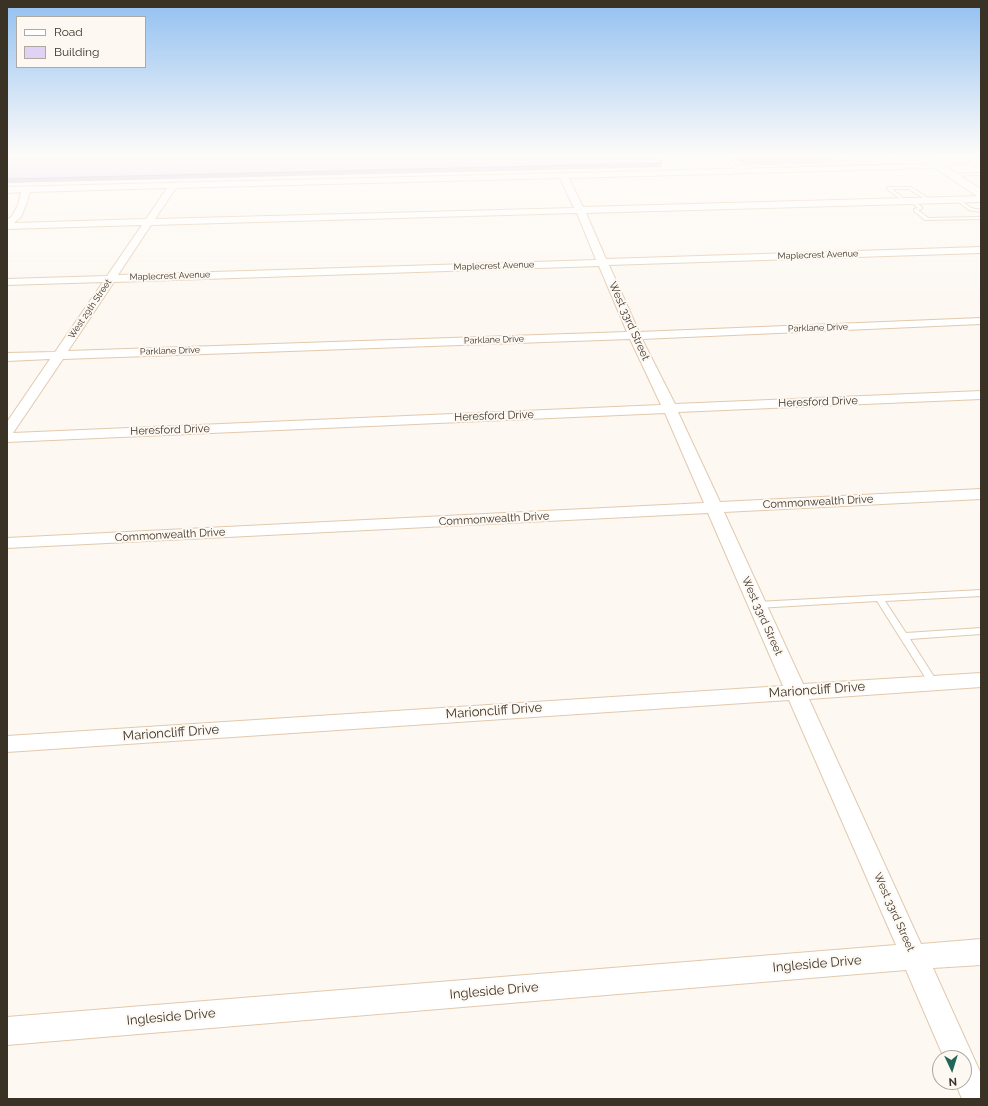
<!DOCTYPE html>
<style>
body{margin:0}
#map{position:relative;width:988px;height:1106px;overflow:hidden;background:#fdf8f2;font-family:Raleway,sans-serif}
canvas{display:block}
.frame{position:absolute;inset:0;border:8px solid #3b3226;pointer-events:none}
.legend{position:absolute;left:16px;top:16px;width:130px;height:52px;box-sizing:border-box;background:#fdf8f2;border:1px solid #afa9a0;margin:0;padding:5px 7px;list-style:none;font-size:12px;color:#3b3226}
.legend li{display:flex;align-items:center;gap:8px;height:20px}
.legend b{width:20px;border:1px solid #afa9a0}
.north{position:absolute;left:932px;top:1050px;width:40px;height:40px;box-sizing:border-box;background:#fdf8f2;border:1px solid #afa9a0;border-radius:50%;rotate:176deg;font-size:11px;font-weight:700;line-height:16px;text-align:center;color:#3b3226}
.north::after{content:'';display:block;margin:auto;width:14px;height:18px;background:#216657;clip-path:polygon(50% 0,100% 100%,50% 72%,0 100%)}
</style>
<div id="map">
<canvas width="988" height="1106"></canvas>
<div class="frame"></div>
<ul class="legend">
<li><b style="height:5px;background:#fff"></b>Road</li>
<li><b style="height:11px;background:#dfd2f3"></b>Building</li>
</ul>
<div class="north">N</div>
</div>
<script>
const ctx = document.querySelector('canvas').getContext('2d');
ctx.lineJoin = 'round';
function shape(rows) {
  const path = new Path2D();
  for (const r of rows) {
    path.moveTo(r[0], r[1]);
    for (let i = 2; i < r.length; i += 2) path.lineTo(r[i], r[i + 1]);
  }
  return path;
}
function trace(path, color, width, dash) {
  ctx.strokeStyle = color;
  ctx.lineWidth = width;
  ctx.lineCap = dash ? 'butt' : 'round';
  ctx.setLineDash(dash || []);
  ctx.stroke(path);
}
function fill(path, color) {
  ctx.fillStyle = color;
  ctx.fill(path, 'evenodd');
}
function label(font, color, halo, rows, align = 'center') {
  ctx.font = font + ' Raleway,sans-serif';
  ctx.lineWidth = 4;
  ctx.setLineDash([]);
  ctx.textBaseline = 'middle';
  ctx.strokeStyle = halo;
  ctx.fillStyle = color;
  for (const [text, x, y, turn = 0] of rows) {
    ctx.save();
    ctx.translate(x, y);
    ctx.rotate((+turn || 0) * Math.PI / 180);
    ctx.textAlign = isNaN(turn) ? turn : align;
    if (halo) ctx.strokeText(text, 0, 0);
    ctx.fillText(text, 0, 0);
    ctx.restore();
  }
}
const lane = shape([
 [722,157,726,157,736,166,840,163,833,157,837,157,845,163,892,161,887,157,892,157,897,161,893,163,738,168,740,170,738,171,733,168,722,157],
 [970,161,972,161,981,166,981,169,970,163,970,161],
 [981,173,981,175,954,176,952,175,954,174,981,173],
 [887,187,911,187,931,200,928,201,909,189,892,189,907,201,904,202,887,189,887,187],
 [956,198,958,198,971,208,981,210,981,212,969,210,956,200,956,198],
 [911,200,913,200,922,207,922,209,918,210,928,218,981,217,981,219,925,220,914,211,914,209,918,208,911,202,911,200],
 [981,590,981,596,885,601,906,633,981,628,981,634,910,639,938,683,936,685,933,686,930,685,877,601,757,608,753,605,757,602,981,590]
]);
const street = shape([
 [981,159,981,163,939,164,941,166,937,168,569,178,583,207,981,196,981,202,586,213,606,259,981,247,981,253,609,265,639,332,981,318,981,324,642,339,675,404,981,391,981,399,678,412,720,502,981,489,981,499,724,512,803,684,981,673,981,687,809,699,921,944,981,939,981,965,933,968,981,1074,981,1099,962,1099,955,1082,964,1082,964,1058,944,1058,906,970,7,1045,7,1017,896,945,789,700,7,752,7,736,783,686,708,513,7,548,7,538,704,503,665,413,7,442,7,422,50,359,7,361,7,353,55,352,103,282,7,285,7,279,107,276,142,225,7,229,7,220,12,216,18,205,21,192,7,193,7,187,931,164,929,162,933,160,981,159],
 [560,178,574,208,155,219,176,188,560,178],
 [167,188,146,219,14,223,21,217,26,205,30,192,167,188],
 [577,213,596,260,118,275,151,225,577,213],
 [599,266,627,332,68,351,114,282,599,266],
 [630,339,661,405,13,433,63,359,630,339]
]);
const secondary = shape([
 [919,157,931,157,981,189,981,197,977,196,919,157]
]);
const wall = shape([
 [7,157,662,163,662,167,7,183],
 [735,157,831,157,830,162,742,164]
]);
const building = shape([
 [7,157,658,157,662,163,7,179,7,157]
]);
const farStreetnames = [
 ["Maplecrest Avenue",818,255,-2],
 ["Maplecrest Avenue",494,266,-2],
 ["Maplecrest Avenue",170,276,-2],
 ["West 29th Street",90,309,-56],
 ["Parklane Drive",818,328,-2],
 ["Parklane Drive",494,340,-2],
 ["Parklane Drive",170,351,-2]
];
const streetNames = [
 ["West 33rd Street",629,321,66],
 ["Heresford Drive",818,402,-2],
 ["Heresford Drive",494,416,-2],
 ["Heresford Drive",170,430,-2],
 ["Commonwealth Drive",818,502,-3],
 ["Commonwealth Drive",494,519,-3],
 ["Commonwealth Drive",170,535,-3],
 ["West 33rd Street",762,616,66],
 ["West 33rd Street",894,912,66]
];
const nearStreetnames = [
 ["Marioncliff Drive",817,690,-4],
 ["Marioncliff Drive",494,711,-4],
 ["Marioncliff Drive",171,733,-4],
 ["Ingleside Drive",817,964,-5],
 ["Ingleside Drive",494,991,-5],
 ["Ingleside Drive",171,1017,-5]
];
trace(lane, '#e2c9ad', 2);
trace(street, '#e2c9ad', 2);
trace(secondary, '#e2c9ad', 2);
fill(lane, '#fff');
fill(street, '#fff');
fill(secondary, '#fff');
fill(wall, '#c0b5d1');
fill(building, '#dfd2f3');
trace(building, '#9c93aa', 1);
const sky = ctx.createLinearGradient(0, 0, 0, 312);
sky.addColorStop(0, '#92c0f1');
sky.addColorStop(0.5, '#fefcf9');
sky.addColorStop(1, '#fefcf900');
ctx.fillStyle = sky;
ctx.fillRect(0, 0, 988, 312);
label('9px', '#3b3226', '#fdf8f2', farStreetnames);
label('11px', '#3b3226', '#fdf8f2', streetNames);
label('13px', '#3b3226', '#fdf8f2', nearStreetnames);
</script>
